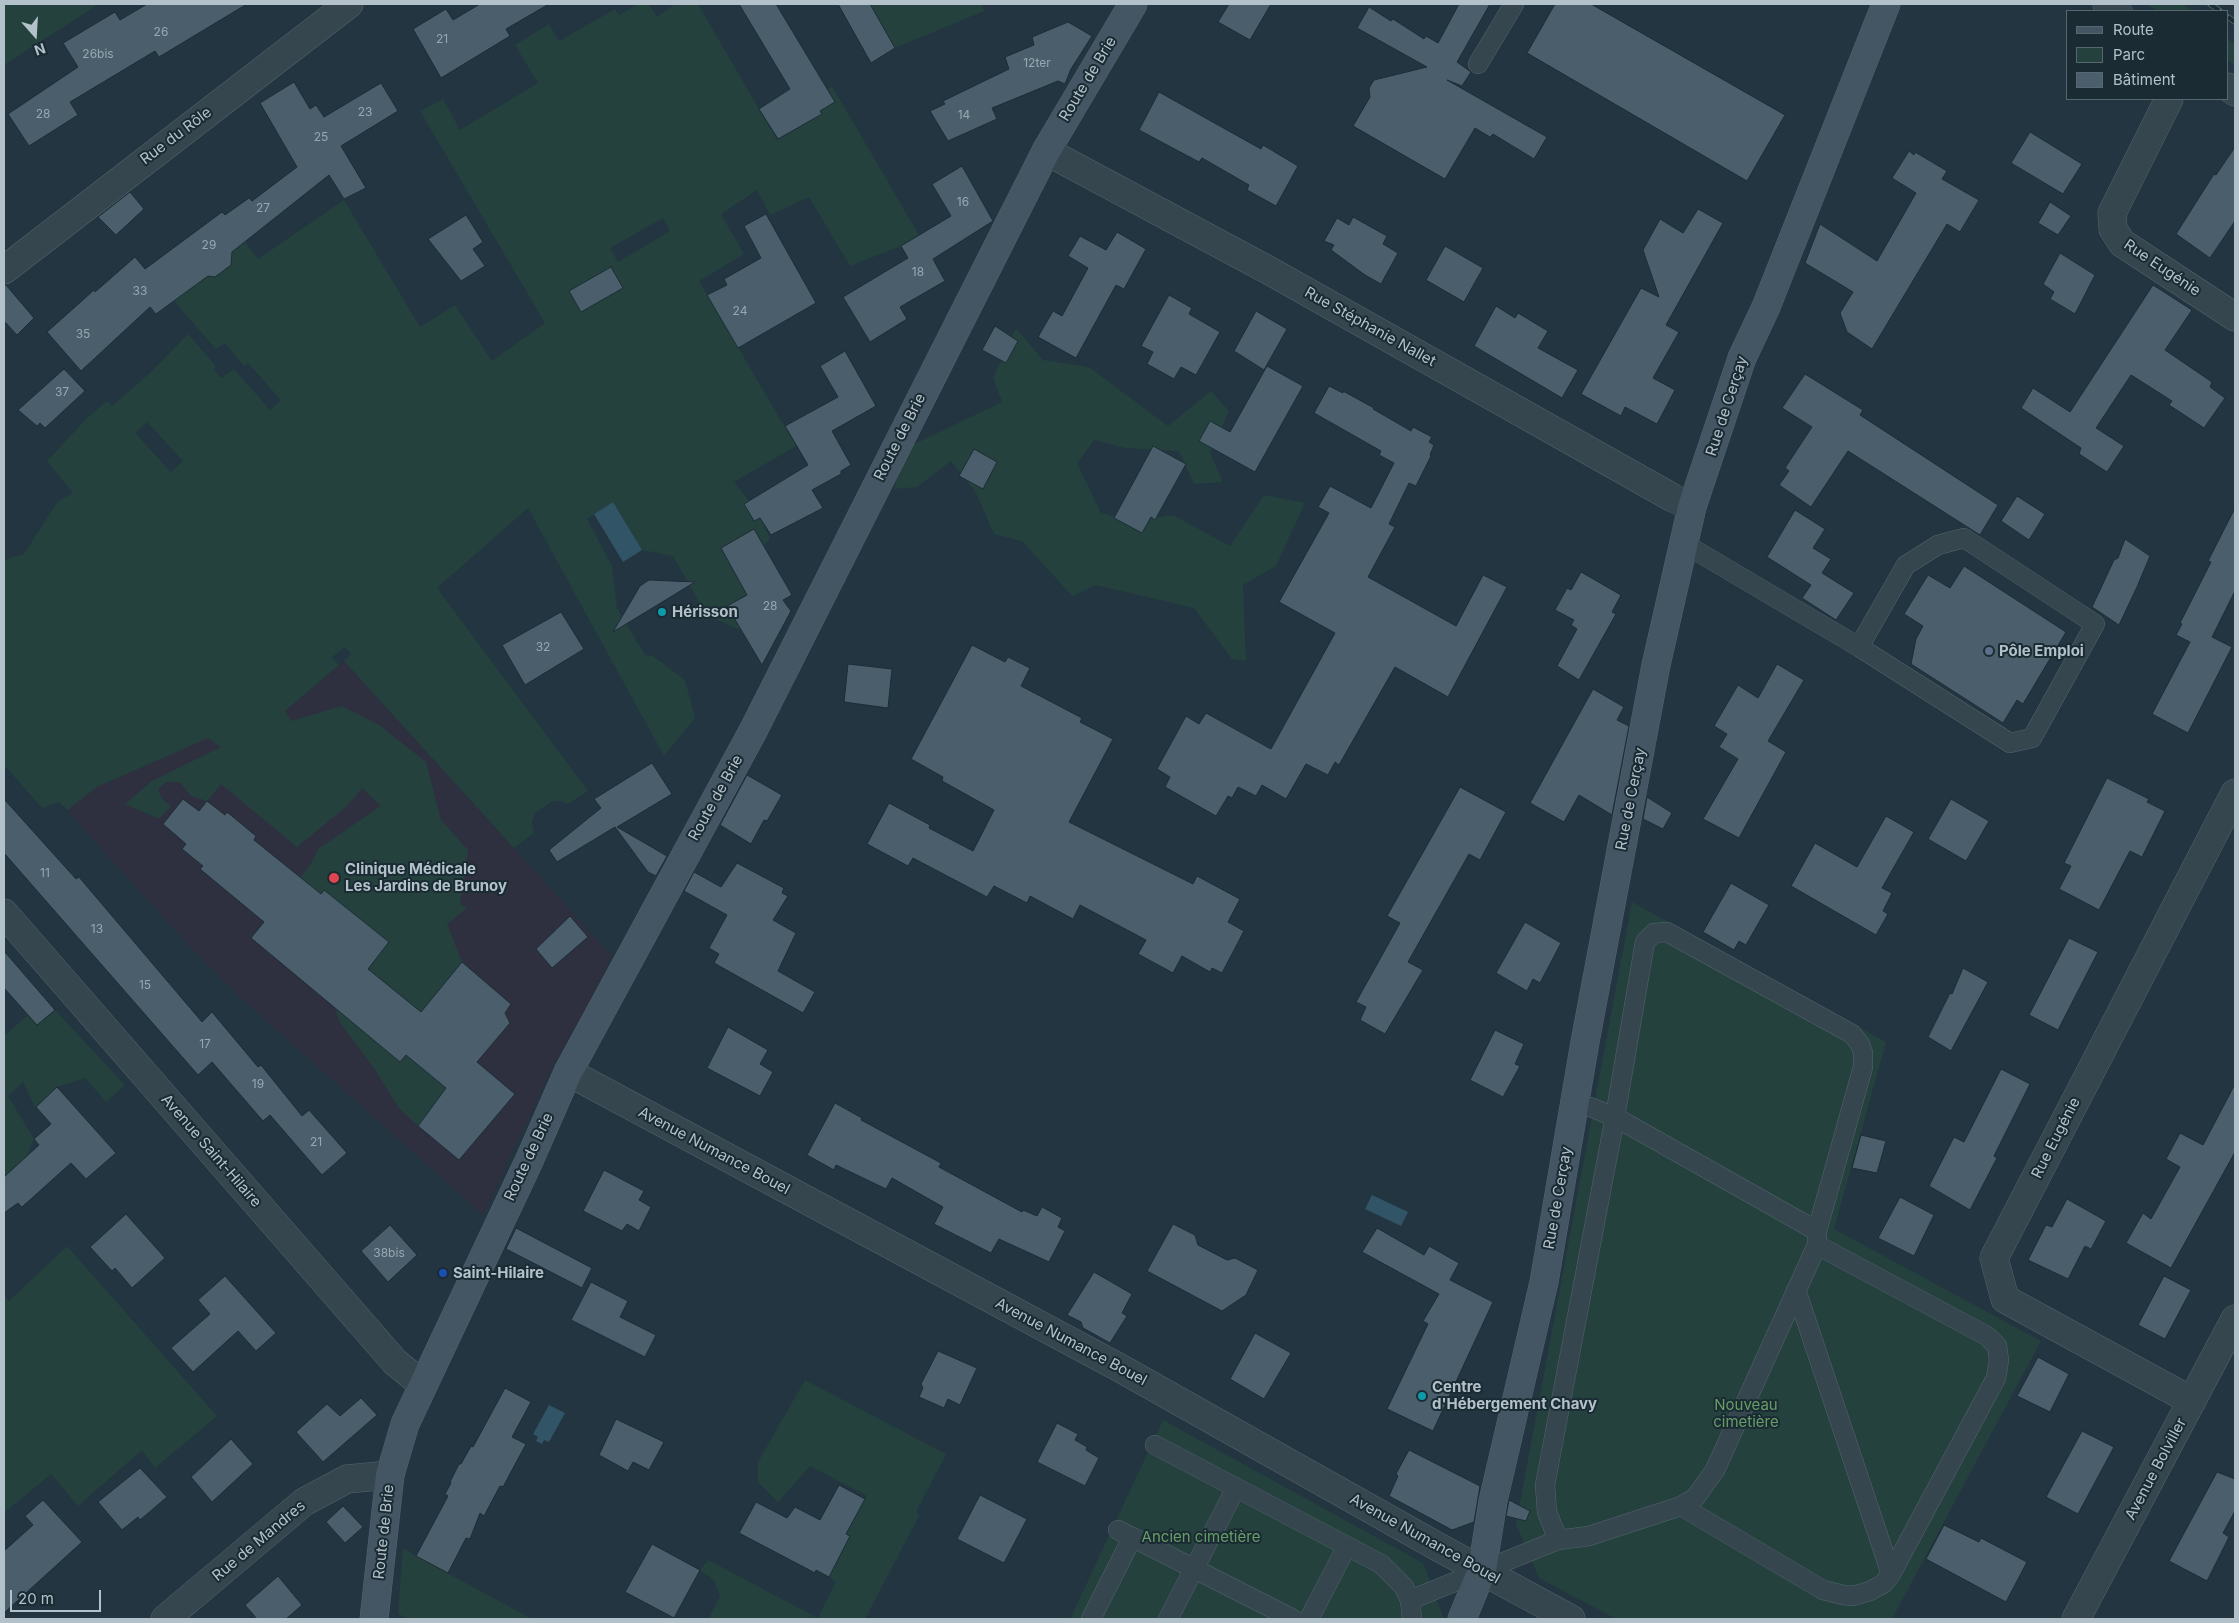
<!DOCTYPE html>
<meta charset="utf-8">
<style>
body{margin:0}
#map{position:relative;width:2239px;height:1623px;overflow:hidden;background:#223540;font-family:Inter,sans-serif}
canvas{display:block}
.frame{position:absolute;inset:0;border:5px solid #b2c1ca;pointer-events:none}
.legend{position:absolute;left:2066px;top:10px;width:162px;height:90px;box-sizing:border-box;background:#1b2b34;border:1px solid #576770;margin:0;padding:6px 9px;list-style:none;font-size:15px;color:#b2c1ca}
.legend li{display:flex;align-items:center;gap:10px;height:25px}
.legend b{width:25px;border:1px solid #576770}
.north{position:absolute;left:10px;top:10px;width:50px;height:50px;-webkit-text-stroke:4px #1b2b34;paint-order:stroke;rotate:161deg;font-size:14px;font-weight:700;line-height:20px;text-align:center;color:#b2c1ca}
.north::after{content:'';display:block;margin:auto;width:18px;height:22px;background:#b2c1ca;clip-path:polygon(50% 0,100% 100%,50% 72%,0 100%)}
.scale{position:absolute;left:10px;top:1590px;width:91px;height:22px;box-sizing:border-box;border:2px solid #b2c1ca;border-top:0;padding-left:6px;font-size:15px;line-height:18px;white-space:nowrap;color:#b2c1ca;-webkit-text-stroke:4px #1b2b34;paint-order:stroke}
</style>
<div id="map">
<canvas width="2239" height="1623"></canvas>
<div class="frame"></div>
<ul class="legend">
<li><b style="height:6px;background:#445663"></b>Route</li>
<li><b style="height:14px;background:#24413e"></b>Parc</li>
<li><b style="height:14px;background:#4a5f6b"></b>Bâtiment</li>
</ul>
<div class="north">N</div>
<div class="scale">20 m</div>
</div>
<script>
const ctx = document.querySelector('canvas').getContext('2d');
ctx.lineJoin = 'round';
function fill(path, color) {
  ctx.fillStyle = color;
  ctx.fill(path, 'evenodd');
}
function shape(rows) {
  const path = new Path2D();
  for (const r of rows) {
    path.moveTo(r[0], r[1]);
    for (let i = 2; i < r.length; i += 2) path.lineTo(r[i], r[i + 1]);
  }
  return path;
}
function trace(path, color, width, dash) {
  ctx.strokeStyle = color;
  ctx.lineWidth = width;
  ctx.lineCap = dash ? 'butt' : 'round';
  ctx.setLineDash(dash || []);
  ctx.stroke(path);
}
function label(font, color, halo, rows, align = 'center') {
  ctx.font = font + ' Inter,sans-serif';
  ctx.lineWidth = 4;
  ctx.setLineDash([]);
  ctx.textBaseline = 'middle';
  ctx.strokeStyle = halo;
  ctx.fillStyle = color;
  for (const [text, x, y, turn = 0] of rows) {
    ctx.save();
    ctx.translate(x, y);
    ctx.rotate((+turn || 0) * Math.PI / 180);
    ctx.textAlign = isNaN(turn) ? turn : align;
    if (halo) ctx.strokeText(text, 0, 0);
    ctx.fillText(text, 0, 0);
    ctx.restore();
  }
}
const medical = shape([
 [4,582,274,721,344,661,612,956,591,999,554,1064,483,1215,241,998,193,950,59,802]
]);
const green = shape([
 [4,4,99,4,4,65],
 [638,4,649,4,657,17,675,4,698,4,777,140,821,114,812,99,832,86,919,235,901,246,850,266,809,197,770,215,757,190,721,214,744,254,699,281,796,446,734,482,749,501,765,527,770,539,755,554,743,536,721,548,747,594,732,604,745,627,741,630,707,616,673,556,642,550,613,502,587,519,612,566,617,608,645,655,653,656,685,680,695,718,664,756,528,508,437,588,588,791,568,804,560,801,552,801,535,813,532,823,534,833,514,848,344,661,351,654,345,647,332,657,339,665,285,711,291,721,342,706,379,725,426,762,441,820,468,850,460,904,467,908,447,924,462,962,421,1012,368,969,389,942,304,916,285,899,312,862,318,849,381,806,362,788,347,806,297,847,221,784,207,801,191,796,180,782,166,782,158,789,162,799,171,806,159,819,125,804,152,781,221,747,208,738,97,787,67,810,59,802,42,808,4,765,4,560,24,554,58,501,73,493,47,461,88,417,107,401,112,406,152,371,188,334,216,366,214,369,221,378,234,369,270,410,281,400,248,363,244,366,225,343,216,349,173,300,208,276,215,277,231,265,232,256,230,253,245,242,258,259,344,200,420,327,455,305,492,361,545,323,420,111,443,99,460,130,538,83,515,45,549,24,559,41,615,9,619,15],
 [663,218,670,231,618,262,610,248],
 [147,422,183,461,171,472,135,433],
 [870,4,982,4,984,11,895,48],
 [2146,4,2182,4,2192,11,2157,11],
 [2228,39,2235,44,2235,65,2228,60],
 [1016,328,1043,360,1089,367,1168,426,1211,391,1229,411,1210,453,1223,482,1194,484,1179,451,1125,448,1094,440,1077,464,1101,513,1135,521,1173,515,1230,546,1264,495,1305,503,1276,566,1243,585,1246,661,1232,659,1194,608,1096,585,1072,596,1022,541,994,534,976,493,951,461,917,487,894,489,906,448,1002,402,993,378],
 [1632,902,1886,1042,1834,1229,2041,1341,1892,1619,1616,1619,1539,1578,1516,1524],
 [335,1008,400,1062,406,1055,446,1088,418,1126,399,1108,374,1068,339,1021],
 [55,1010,125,1085,106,1102,85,1078,57,1087,35,1107,23,1082,8,1096,34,1139,27,1156,4,1177,4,1036,28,1015,37,1025],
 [67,1246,217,1416,155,1468,142,1450,78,1506,51,1474,4,1513,4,1295,9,1301],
 [805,1380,946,1454,916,1512,920,1514,865,1619,708,1619,720,1597,714,1580,700,1570,708,1560,818,1618,836,1582,829,1577,850,1536,846,1534,867,1496,810,1466,778,1502,758,1482,758,1462],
 [1163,1420,1423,1563,1444,1619,1070,1619],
 [403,1548,416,1556,532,1619,409,1619,398,1614]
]);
const water = shape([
 [613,502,642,550,623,562,594,514],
 [1372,1195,1408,1212,1401,1226,1365,1209],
 [549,1405,565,1413,549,1442,544,1440,542,1444,536,1441,538,1437,533,1434]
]);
const building = shape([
 [147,4,247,4,159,57,155,51,70,102,78,115,29,146,8,114,78,67,63,43,115,12,120,20,147,4],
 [480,4,549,4,506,29,510,36,441,78,413,29,446,9,453,20,480,4],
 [739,4,776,4,835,102,820,111,822,114,778,139,759,109,790,89,739,4],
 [838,4,870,4,895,48,871,63,838,4],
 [1229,4,1271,4,1250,40,1218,22,1229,4],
 [1459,4,1490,4,1457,62,1471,72,1462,86,1447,80,1547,137,1534,159,1493,134,1490,137,1475,128,1445,179,1353,126,1370,97,1369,88,1374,80,1427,67,1357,28,1369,7,1391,21,1393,19,1424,39,1426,36,1438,43,1459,4],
 [1555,4,1591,4,1785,115,1747,181,1527,53,1555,4],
 [1068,22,1092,36,1071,69,1065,84,1058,81,992,108,997,119,948,141,930,111,945,104,943,101,1009,69,1005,57,1034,45,1032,37,1068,22],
 [294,82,310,109,316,105,324,117,381,83,398,111,341,146,366,188,344,199,329,175,232,252,231,265,215,277,208,276,156,314,150,307,81,371,47,332,94,290,95,292,135,257,145,269,222,212,225,215,249,198,252,201,297,167,260,103,294,82],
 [1159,92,1261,149,1263,145,1298,166,1276,206,1247,190,1249,185,1202,158,1199,162,1139,130,1159,92],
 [2030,132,2082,164,2063,194,2011,163,2030,132],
 [2235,147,2235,221,2210,258,2176,234,2214,174,2216,175,2235,147],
 [1909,151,1914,155,1915,152,1947,171,1942,179,1979,200,1960,232,1947,224,1872,349,1847,332,1840,313,1853,292,1805,263,1820,224,1877,261,1916,193,1892,178,1909,151],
 [962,166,993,221,933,259,945,281,900,307,907,319,870,342,843,297,908,258,901,246,951,216,932,184,962,166],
 [130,192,144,209,116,235,98,217,130,192],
 [2050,202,2071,216,2058,235,2038,223,2050,202],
 [1698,209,1723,223,1666,325,1679,332,1653,378,1675,390,1657,424,1625,407,1621,416,1581,394,1641,288,1659,297,1643,250,1660,219,1683,233,1698,209],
 [766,214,816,303,738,348,707,295,727,285,724,279,761,258,744,226,766,214],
 [466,215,483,242,473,249,485,266,461,281,428,239,466,215],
 [1353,217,1387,236,1383,244,1398,253,1381,284,1365,275,1331,250,1334,245,1324,241,1337,218,1349,225,1353,217],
 [1117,232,1146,249,1124,289,1116,285,1076,358,1038,337,1053,311,1062,316,1088,268,1068,256,1080,236,1106,250,1117,232],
 [1445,246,1483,268,1464,302,1426,280,1445,246],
 [2060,253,2095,275,2075,314,2050,299,2054,292,2043,284,2060,253],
 [611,267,623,288,581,312,569,291,611,267],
 [4,285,6,285,34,318,17,335,4,321,4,285],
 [2153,285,2192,310,2165,350,2212,382,2210,387,2225,398,2204,428,2169,405,2172,401,2131,375,2096,428,2124,446,2107,472,2079,454,2081,448,2021,408,2033,388,2070,412,2153,285],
 [1169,295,1192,308,1189,314,1220,332,1196,375,1181,367,1174,379,1147,364,1153,352,1141,346,1169,295],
 [1496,306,1515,318,1518,313,1548,331,1538,348,1578,370,1562,398,1474,346,1496,306],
 [1256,311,1287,329,1264,370,1234,351,1256,311],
 [995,326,1018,341,1006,363,982,350,995,326],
 [845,351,876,406,832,431,851,465,841,471,841,474,812,490,823,508,771,535,760,518,754,521,744,504,808,465,785,426,838,397,820,366,845,351],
 [1267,366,1303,386,1255,472,1199,441,1210,421,1230,432,1267,366],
 [64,369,85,391,45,428,40,423,37,426,18,410,64,369],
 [1805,374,1863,410,1860,415,1998,505,1980,535,1848,451,1811,507,1779,485,1789,471,1785,468,1812,427,1782,408,1805,374],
 [1329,386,1343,393,1343,391,1374,408,1373,409,1411,431,1413,427,1432,437,1429,442,1434,445,1430,455,1431,456,1416,486,1409,483,1389,524,1395,527,1368,577,1456,626,1483,575,1507,587,1448,697,1395,667,1339,765,1335,762,1328,775,1306,764,1286,799,1262,785,1256,796,1238,787,1232,798,1228,796,1216,816,1165,787,1170,777,1157,769,1186,716,1199,724,1206,713,1271,749,1335,633,1279,602,1329,513,1318,507,1330,486,1371,508,1394,463,1379,455,1381,451,1314,413,1329,386],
 [1153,446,1186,464,1155,520,1151,517,1142,533,1114,518,1153,446],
 [974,449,997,462,983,489,959,476,974,449],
 [2017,496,2045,514,2029,540,2001,521,2017,496],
 [2235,508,2235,591,2212,637,2232,647,2188,733,2152,714,2190,642,2176,635,2182,624,2180,623,2211,562,2208,561,2235,508],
 [1795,510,1825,529,1813,548,1831,559,1822,573,1854,593,1836,620,1802,598,1811,585,1767,557,1795,510],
 [754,529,792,595,783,600,791,611,762,665,727,606,747,595,721,548,754,529],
 [2125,539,2150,556,2137,587,2119,625,2092,607,2114,560,2118,558,2125,539],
 [1964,566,2066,632,2023,704,2017,700,2003,723,1911,664,1916,639,1923,626,1904,614,1928,575,1950,588,1964,566],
 [1581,572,1621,595,1612,612,1616,614,1579,680,1557,666,1577,629,1571,625,1574,620,1555,610,1567,588,1571,590,1581,572],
 [649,580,695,582,613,632,640,586,649,580],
 [561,612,584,649,525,685,502,645,561,612],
 [972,645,1005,662,1008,657,1030,668,1021,686,1082,718,1080,722,1113,739,1069,822,1193,884,1197,876,1240,899,1228,922,1244,931,1222,973,1212,968,1210,972,1182,956,1173,973,1138,954,1146,940,1080,905,1073,919,1030,896,1027,903,994,886,987,897,913,858,908,866,867,844,889,803,930,825,929,828,973,851,994,810,942,781,943,777,911,759,972,645],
 [848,664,892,669,888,708,844,702,848,664],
 [1777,664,1804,680,1768,741,1786,752,1739,838,1703,819,1738,759,1719,747,1727,734,1714,726,1738,685,1758,698,1777,664],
 [1593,689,1624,707,1617,720,1629,726,1612,815,1579,795,1564,822,1530,803,1593,689],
 [652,763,672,794,617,827,667,856,656,876,648,872,615,827,557,862,549,850,601,808,594,799,652,763],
 [747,775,782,795,767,821,764,820,751,844,720,825,747,775],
 [2107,778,2149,799,2147,802,2165,811,2142,857,2130,851,2099,910,2059,889,2071,866,2064,863,2107,778],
 [1460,787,1506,812,1480,860,1469,854,1408,962,1423,970,1385,1034,1360,1020,1366,1007,1356,1002,1400,923,1387,916,1460,787],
 [1647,797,1672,813,1663,829,1643,819,1647,797],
 [4,799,76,879,79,877,202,1022,212,1012,258,1067,261,1065,302,1116,309,1110,347,1153,322,1175,270,1115,263,1121,212,1062,198,1075,4,853,4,799],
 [183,799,199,811,207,801,225,815,227,812,256,836,254,840,321,894,324,890,389,942,368,969,421,1012,462,962,511,1004,505,1013,510,1023,477,1062,515,1094,459,1160,418,1126,446,1088,406,1055,400,1062,251,938,264,922,200,869,203,866,182,849,186,844,163,824,183,799],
 [1951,799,1989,821,1966,861,1928,839,1951,799],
 [1886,816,1914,832,1882,888,1892,893,1883,911,1888,914,1876,935,1791,886,1815,843,1857,867,1886,816],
 [737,863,784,888,782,893,788,896,773,920,796,933,778,971,815,992,803,1013,714,963,719,954,709,948,727,915,684,891,694,872,721,887,737,863],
 [1731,883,1769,905,1746,945,1739,941,1734,950,1703,932,1731,883],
 [570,916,588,937,552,968,536,949,570,916],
 [1525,922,1561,943,1540,983,1533,979,1527,991,1496,973,1525,922],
 [2069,938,2098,952,2058,1030,2029,1015,2069,938],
 [4,951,55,1010,37,1025,4,988,4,951],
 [1963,968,1988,982,1951,1051,1928,1037,1950,993,1952,994,1963,968],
 [728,1027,768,1050,760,1064,773,1072,760,1096,707,1068,728,1027],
 [1495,1030,1524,1044,1515,1064,1520,1066,1503,1097,1470,1080,1495,1030],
 [2001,1069,2030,1084,1994,1156,1997,1158,1970,1210,1929,1186,1954,1137,1964,1142,2001,1069],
 [2235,1084,2235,1152,2171,1268,2126,1243,2143,1213,2151,1219,2180,1167,2166,1159,2180,1133,2203,1145,2235,1084],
 [57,1087,116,1153,86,1179,71,1163,22,1207,18,1203,4,1213,4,1177,39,1145,34,1139,51,1124,36,1107,57,1087],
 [835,1103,862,1118,861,1120,941,1163,939,1167,1022,1212,1023,1210,1037,1216,1042,1207,1062,1218,1058,1227,1065,1231,1049,1262,999,1239,991,1253,934,1224,943,1207,892,1178,886,1189,836,1165,834,1170,807,1155,835,1103],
 [1861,1135,1886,1141,1877,1173,1852,1168,1861,1135],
 [604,1170,644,1191,639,1200,651,1207,639,1231,627,1224,622,1231,583,1211,604,1170],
 [1900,1197,1934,1215,1914,1256,1878,1238,1900,1197],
 [2067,1199,2106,1221,2091,1249,2085,1246,2068,1279,2028,1260,2046,1225,2052,1227,2067,1199],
 [126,1214,165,1258,132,1288,115,1268,112,1271,90,1247,126,1214],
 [1173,1224,1195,1235,1198,1245,1227,1260,1235,1258,1258,1270,1246,1295,1222,1311,1147,1271,1173,1224],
 [390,1225,417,1255,388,1282,361,1251,390,1225],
 [516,1228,592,1268,582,1288,506,1249,516,1228],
 [1377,1228,1424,1255,1429,1246,1459,1263,1450,1280,1493,1302,1433,1431,1387,1409,1428,1324,1423,1321,1439,1294,1362,1252,1377,1228],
 [1094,1272,1132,1294,1122,1313,1127,1316,1110,1343,1083,1328,1081,1322,1067,1315,1094,1272],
 [225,1276,276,1333,256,1351,238,1331,193,1372,171,1348,210,1314,198,1300,225,1276],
 [2164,1276,2191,1290,2165,1339,2138,1325,2164,1276],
 [591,1282,628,1301,620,1317,656,1335,645,1357,571,1320,591,1282],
 [1255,1333,1291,1353,1264,1399,1230,1379,1255,1333],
 [938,1351,977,1368,960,1405,948,1399,944,1408,919,1397,923,1388,921,1384,938,1351],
 [2038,1357,2069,1374,2050,1412,2017,1396,2038,1357],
 [505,1388,531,1402,512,1437,526,1444,503,1487,500,1486,484,1516,480,1513,470,1539,466,1538,448,1573,416,1556,448,1496,445,1494,451,1483,450,1482,459,1464,461,1464,471,1446,473,1447,505,1388],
 [361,1398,377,1415,323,1462,296,1432,327,1404,340,1416,361,1398],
 [616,1419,664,1442,649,1470,633,1462,628,1471,599,1455,616,1419],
 [1057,1423,1078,1434,1075,1440,1087,1447,1086,1450,1099,1458,1085,1486,1037,1462,1057,1423],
 [2082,1431,2114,1447,2078,1514,2046,1497,2082,1431],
 [231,1439,253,1464,212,1502,191,1477,231,1439],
 [1409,1450,1480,1486,1474,1522,1452,1530,1389,1496,1398,1476,1396,1474,1409,1450],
 [140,1468,167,1497,140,1520,138,1517,122,1530,98,1502,140,1468],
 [2217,1472,2235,1479,2235,1511,2223,1533,2229,1537,2207,1581,2169,1561,2217,1472],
 [839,1485,865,1499,846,1534,850,1536,829,1577,816,1570,815,1573,739,1533,756,1502,787,1518,795,1507,820,1520,839,1485],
 [980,1495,1027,1519,1004,1563,957,1539,980,1495],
 [43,1500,82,1542,4,1613,4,1551,33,1525,25,1516,43,1500],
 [1509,1500,1530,1511,1526,1521,1506,1516,1509,1500],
 [343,1506,363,1527,345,1543,326,1522,343,1506],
 [1944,1525,1979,1542,1981,1538,2027,1562,2006,1602,1926,1559,1944,1525],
 [652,1544,700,1570,674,1618,625,1592,652,1544],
 [278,1576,302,1605,286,1619,257,1619,245,1605,278,1576]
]);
const lane = shape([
 [1478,64,1514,4],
 [1683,543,1859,647,2010,743,2032,738,2095,624,1964,538,1938,545,1906,565,1859,647],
 [1590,1107,1615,1117,1817,1231],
 [1796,1290,1891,1574],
 [1155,1445,1381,1564,1404,1587,1410,1600,1412,1619],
 [1681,1506,1695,1498,1715,1470,1817,1245],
 [1118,1530,1293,1619],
 [1410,1600,1558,1540,1589,1536,1681,1506,1823,1590,1843,1595,1853,1596,1870,1591,1883,1584,1891,1574,1996,1378,1999,1360,1997,1346,1987,1336,1817,1245,1817,1231,1863,1067,1863,1053,1860,1044,1852,1034,1667,932,1654,933,1645,942,1615,1117,1545,1485,1547,1512,1558,1540],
 [1091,1619,1132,1538],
 [1168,1619,1236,1488],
 [1309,1619,1347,1546]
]);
const street = shape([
 [2107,4,2118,11],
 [2228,87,2235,92],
 [2169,99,2112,213,2113,229,2122,243,2235,317],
 [1046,151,1270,271,1673,498,1692,507],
 [4,270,349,4],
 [4,913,395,1362,422,1384],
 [568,1072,1120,1368,1440,1548,1571,1619],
 [2192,1401,2005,1299,1994,1258,2235,793],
 [165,1619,304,1502,347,1479,390,1475],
 [2076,1619,2235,1319]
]);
const secondary = shape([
 [374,1619,390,1475,405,1424,529,1161,568,1072,753,731,1046,151,1133,4],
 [1462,1619,1482,1570,1493,1501,1544,1282,1585,1042,1656,665,1692,507,1742,358,1766,307,1886,4]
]);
const rail = shape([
 [2210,4,2220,11],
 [2228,17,2235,22]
]);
const markers = [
 [662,612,5,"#0f9aa8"],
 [1989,651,5,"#5c6f8a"],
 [334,878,6,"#e0444e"],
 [443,1273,5,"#1a4fb4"],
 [1422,1396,5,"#0f9aa8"]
];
const numberNames = [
 ["26",161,32],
 ["21",442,39],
 ["26bis",98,54],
 ["12ter",1037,63],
 ["23",365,112],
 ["28",43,114],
 ["14",964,115],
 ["25",321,137],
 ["16",963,202],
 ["27",263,208],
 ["29",209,245],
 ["18",918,272],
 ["33",140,291],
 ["24",740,311],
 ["35",83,334],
 ["37",62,392],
 ["28",770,606],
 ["32",543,647],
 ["11",45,873],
 ["13",97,929],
 ["15",145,985],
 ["17",205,1044],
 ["19",258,1084],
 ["21",316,1142],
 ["38bis",389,1253]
];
const streetNames = [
 ["Route de Brie",1088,79,-59],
 ["Rue du Rôle",176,136,-37],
 ["Rue Eugénie",2162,268,34],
 ["Rue Stéphanie Nallet",1370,327,29],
 ["Rue de Cerçay",1727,406,-72],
 ["Route de Brie",900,437,-63],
 ["Route de Brie",716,798,-61],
 ["Rue de Cerçay",1631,799,-79],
 ["Rue Eugénie",2056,1138,-63],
 ["Avenue Saint-Hilaire",211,1151,49],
 ["Avenue Numance Bouel",714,1151,28],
 ["Route de Brie",529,1157,-65],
 ["Rue de Cerçay",1558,1198,-80],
 ["Avenue Numance Bouel",1071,1342,28],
 ["Avenue Bolviller",2156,1469,-62],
 ["Route de Brie",384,1532,-84],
 ["Avenue Numance Bouel",1425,1539,29],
 ["Rue de Mandres",259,1541,-40]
];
const poiNames = [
 ["Hérisson",672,612],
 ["Pôle Emploi",1999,651],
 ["Clinique Médicale",345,869],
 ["Les Jardins de Brunoy",345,886],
 ["Saint-Hilaire",453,1273],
 ["Centre",1432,1387],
 ["d'Hébergement Chavy",1432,1404]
];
const parkNames = [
 ["Nouveau",1746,1405],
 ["cimetière",1746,1422],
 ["Ancien cimetière",1201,1537]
];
fill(medical, '#2e3040');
fill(green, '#24413e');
fill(water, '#325467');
fill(building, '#4a5f6b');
trace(building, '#1d2d36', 1);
trace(lane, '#54646d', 20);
trace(street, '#54646d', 29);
trace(secondary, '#54646d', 29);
trace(lane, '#36464f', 19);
trace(street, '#36464f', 28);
trace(secondary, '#445663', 28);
trace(rail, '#586b77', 5.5);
trace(rail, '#1b2b34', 4, [11]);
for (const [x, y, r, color] of markers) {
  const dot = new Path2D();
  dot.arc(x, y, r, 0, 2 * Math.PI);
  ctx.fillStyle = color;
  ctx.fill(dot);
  trace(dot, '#1b2b34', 2);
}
label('12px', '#98a8b2', null, numberNames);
label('15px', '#b2c1ca', '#1b2b34', streetNames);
label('bold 15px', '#b2c1ca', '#1b2b34', poiNames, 'left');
label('15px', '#679e67', '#1b2b34', parkNames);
</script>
